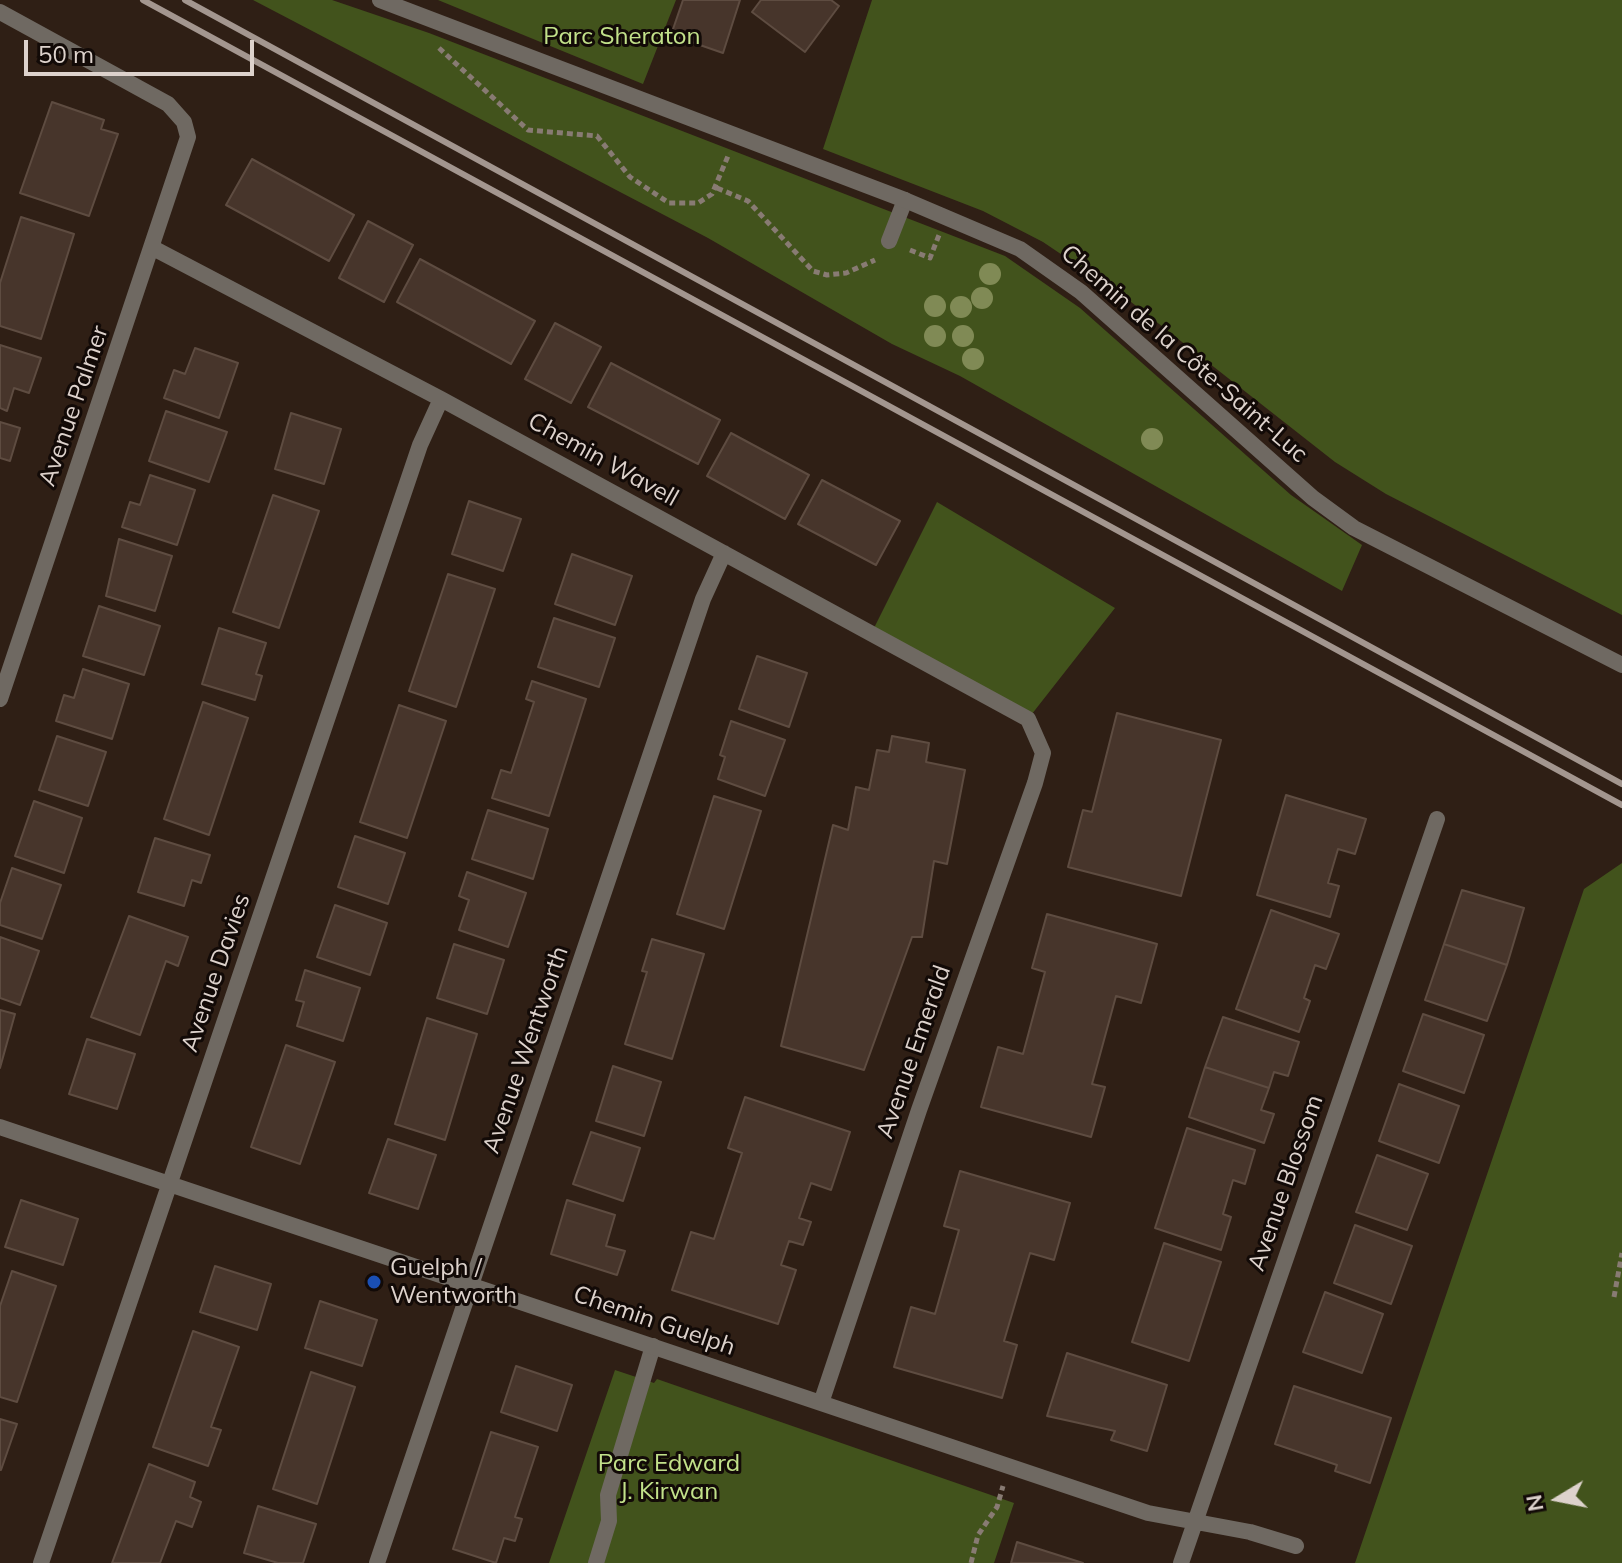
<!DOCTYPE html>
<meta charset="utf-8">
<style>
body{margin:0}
#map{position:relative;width:1622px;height:1563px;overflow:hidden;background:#2f1f15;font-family:Mulish,sans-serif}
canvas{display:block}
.north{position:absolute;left:1518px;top:1459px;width:80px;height:80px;-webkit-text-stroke:6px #120a07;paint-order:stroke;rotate:260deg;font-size:22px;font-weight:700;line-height:32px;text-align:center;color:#ddd2cc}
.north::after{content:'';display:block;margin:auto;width:28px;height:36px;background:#ddd2cc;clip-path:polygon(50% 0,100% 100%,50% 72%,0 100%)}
.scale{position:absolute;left:24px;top:40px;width:230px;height:36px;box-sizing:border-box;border:4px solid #ddd2cc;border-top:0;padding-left:10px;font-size:24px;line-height:28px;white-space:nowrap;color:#ddd2cc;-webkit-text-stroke:6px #120a07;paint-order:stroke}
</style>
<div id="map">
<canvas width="1622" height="1563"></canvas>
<div class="north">N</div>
<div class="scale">50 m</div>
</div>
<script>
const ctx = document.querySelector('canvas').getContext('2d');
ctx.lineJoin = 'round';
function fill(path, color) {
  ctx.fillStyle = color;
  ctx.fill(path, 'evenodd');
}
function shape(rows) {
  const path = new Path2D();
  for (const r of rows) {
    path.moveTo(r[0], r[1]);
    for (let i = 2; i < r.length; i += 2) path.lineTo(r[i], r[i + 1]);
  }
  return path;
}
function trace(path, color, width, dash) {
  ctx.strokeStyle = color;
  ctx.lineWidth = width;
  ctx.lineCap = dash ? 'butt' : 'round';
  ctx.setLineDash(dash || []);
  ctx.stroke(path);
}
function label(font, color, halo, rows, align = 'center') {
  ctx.font = font + ' Mulish,sans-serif';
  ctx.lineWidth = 6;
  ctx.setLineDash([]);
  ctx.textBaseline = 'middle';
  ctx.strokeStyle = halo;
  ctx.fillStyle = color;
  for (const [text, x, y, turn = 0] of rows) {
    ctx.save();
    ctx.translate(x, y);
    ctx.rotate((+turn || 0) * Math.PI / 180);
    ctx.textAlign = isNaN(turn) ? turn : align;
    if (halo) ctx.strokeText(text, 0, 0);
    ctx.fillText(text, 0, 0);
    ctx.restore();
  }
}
const green = shape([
 [253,0,332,0,429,33,1005,256,1080,308,1291,495,1362,545,1342,591,960,376,892,344,708,238],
 [438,0,676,0,643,84],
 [872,0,1622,0,1622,615,1386,494,1335,462,1126,298,1043,242,983,211,823,149],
 [937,502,1115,608,1028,719,871,634],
 [1622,863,1622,1563,1355,1563,1584,889],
 [615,1370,654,1383,657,1379,1014,1503,994,1563,549,1563]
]);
const building = shape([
 [683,0,740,0,723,53,671,35,683,0],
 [761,0,831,0,839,6,805,52,752,12,761,0],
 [52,102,104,120,101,129,118,134,89,216,20,193,52,102],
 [252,159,354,215,329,261,226,205,252,159],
 [21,217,74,234,41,339,0,326,0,283,21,217],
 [368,221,413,245,384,302,339,278,368,221],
 [420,259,535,321,511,364,397,302,420,259],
 [555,323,601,347,571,403,525,379,555,323],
 [0,345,41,358,29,393,14,388,7,411,0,408,0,345],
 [195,348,238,363,219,418,164,398,174,370,185,374,195,348],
 [611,363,720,420,698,464,588,407,611,363],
 [166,411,227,432,209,482,149,461,166,411],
 [291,413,341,429,324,484,275,469,291,413],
 [0,422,20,428,10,461,0,458,0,422],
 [731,433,809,475,785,519,707,476,731,433],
 [150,475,195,490,177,545,122,527,130,502,140,505,150,475],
 [822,480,900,521,876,565,798,524,822,480],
 [273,495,319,511,279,628,233,612,273,495],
 [469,501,521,519,503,571,452,554,469,501],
 [119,539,172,556,155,611,106,596,119,539],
 [572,554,632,576,615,625,555,604,572,554],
 [448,574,495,589,456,707,409,691,448,574],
 [99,606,160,626,144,675,83,656,99,606],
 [554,618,615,638,599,687,538,667,554,618],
 [219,628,266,643,256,674,262,676,255,700,202,684,219,628],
 [757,656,807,673,789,727,739,709,757,656],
 [83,669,129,684,112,739,56,721,64,695,74,698,83,669],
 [532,681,586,699,549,816,492,798,501,770,511,773,534,702,526,699,532,681],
 [203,702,248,718,209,835,164,819,203,702],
 [399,705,446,721,407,838,360,822,399,705],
 [1117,713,1221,740,1181,896,1068,867,1083,810,1092,812,1117,713],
 [731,721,785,740,765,796,718,779,725,757,720,755,731,721],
 [57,736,106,752,88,806,39,790,57,736],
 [892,736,929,743,926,762,965,770,947,864,934,861,922,937,912,937,864,1070,781,1046,833,825,848,830,856,787,869,790,877,750,889,752,892,736],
 [1286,795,1366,819,1355,854,1338,849,1328,883,1339,886,1330,917,1257,895,1286,795],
 [714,796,761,811,724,929,677,914,714,796],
 [34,801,82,818,64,873,15,856,34,801],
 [488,810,548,829,533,879,472,859,488,810],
 [355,836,405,853,388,904,338,887,355,836],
 [155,838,210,855,201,883,192,880,184,906,138,892,155,838],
 [12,868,61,885,42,939,0,925,0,903,12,868],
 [467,872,526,893,508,947,459,930,469,900,459,896,467,872],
 [1462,890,1524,908,1507,965,1444,944,1462,890],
 [335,905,387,923,370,975,317,957,335,905],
 [1271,910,1339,934,1326,969,1315,965,1304,998,1310,1001,1299,1032,1236,1009,1271,910],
 [1047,914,1157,944,1141,1003,1116,996,1092,1084,1105,1087,1091,1137,981,1107,998,1047,1023,1054,1045,972,1032,968,1047,914],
 [129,916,188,937,178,966,166,961,140,1035,91,1017,129,916],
 [0,937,39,951,20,1005,0,998,0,937],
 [652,939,704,954,672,1059,625,1044,647,972,642,971,652,939],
 [454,944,504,960,487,1014,437,998,454,944],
 [1444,944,1507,965,1487,1021,1425,1000,1444,944],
 [305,970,360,988,343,1041,297,1026,304,1002,296,1000,305,970],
 [0,1010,15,1014,0,1068,0,1010],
 [1423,1014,1484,1035,1464,1093,1403,1071,1423,1014],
 [1223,1017,1299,1042,1288,1076,1274,1072,1269,1088,1205,1067,1223,1017],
 [427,1018,477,1034,445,1140,395,1124,427,1018],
 [87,1039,135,1054,117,1109,69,1094,87,1039],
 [286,1045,335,1062,300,1164,251,1147,286,1045],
 [613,1066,661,1082,644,1136,596,1121,613,1066],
 [1205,1067,1269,1088,1261,1110,1274,1114,1264,1143,1189,1117,1205,1067],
 [1399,1084,1459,1106,1439,1163,1379,1141,1399,1084],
 [745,1097,850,1132,831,1190,811,1183,799,1218,811,1222,803,1245,789,1241,781,1265,796,1270,778,1324,672,1290,691,1232,714,1239,742,1153,728,1148,745,1097],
 [1187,1128,1255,1150,1245,1184,1233,1180,1223,1214,1231,1217,1221,1250,1155,1228,1187,1128],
 [591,1132,640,1148,623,1201,573,1184,591,1132],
 [388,1139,436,1155,418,1209,369,1193,388,1139],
 [1377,1155,1428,1174,1407,1230,1356,1212,1377,1155],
 [960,1171,1070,1203,1054,1260,1030,1253,1004,1341,1017,1345,1002,1398,894,1367,911,1307,935,1314,959,1230,944,1226,960,1171],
 [21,1200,78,1219,63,1265,5,1247,21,1200],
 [567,1200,615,1215,606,1246,625,1251,617,1275,551,1254,567,1200],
 [1355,1225,1412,1246,1391,1304,1334,1283,1355,1225],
 [1164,1243,1221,1262,1189,1361,1132,1342,1164,1243],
 [215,1266,271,1284,257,1330,200,1312,215,1266],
 [12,1271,56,1286,17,1402,0,1397,0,1306,12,1271],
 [1325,1292,1383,1314,1362,1373,1303,1352,1325,1292],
 [320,1301,377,1320,362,1366,305,1348,320,1301],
 [193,1331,239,1347,211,1427,221,1430,208,1466,153,1447,193,1331],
 [1067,1353,1167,1385,1147,1451,1111,1440,1115,1431,1047,1416,1067,1353],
 [516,1366,572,1385,557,1431,501,1412,516,1366],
 [311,1372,355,1387,317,1504,273,1489,311,1372],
 [1294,1386,1391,1418,1370,1483,1335,1471,1337,1465,1275,1444,1294,1386],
 [0,1419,17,1424,1,1470,0,1470,0,1419],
 [491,1432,538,1447,515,1517,522,1519,515,1541,504,1538,496,1563,453,1549,491,1432],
 [149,1464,195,1482,190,1497,201,1502,192,1527,176,1521,160,1563,112,1563,149,1464],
 [258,1506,316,1524,303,1563,278,1563,244,1553,258,1506],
 [1017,1542,1083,1563,1011,1563,1017,1542]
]);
const path = shape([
 [439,48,528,130,597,136,630,177,669,203,698,203,712,194,728,156],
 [717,188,748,201,813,271,827,275,846,273,875,260],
 [910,250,930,258,939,235],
 [1614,1297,1622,1253],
 [971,1563,978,1535,997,1507,1003,1486]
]);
const lane = shape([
 [889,241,905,200],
 [596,1563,609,1521,608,1495,653,1346]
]);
const street = shape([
 [380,0,905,200,1020,249,1081,292,1313,498,1354,528,1622,665],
 [0,12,168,104,184,122,188,137,0,699],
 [153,248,441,399,1028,719,1043,753,1035,783,919,1110,821,1403],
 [0,1127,1148,1513,1250,1532,1296,1546],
 [41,1563,420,445,441,399],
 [377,1563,703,599,724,553],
 [1181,1563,1437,819]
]);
const rail = shape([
 [143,0,1622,805],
 [185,0,1622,784]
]);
const trees = [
 [990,274],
 [982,298],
 [935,306],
 [961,307],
 [935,336],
 [963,336],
 [973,359],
 [1152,439]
];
const markers = [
 [374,1282,8,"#1a4fb4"]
];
const parkNames = [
 ["Parc Sheraton",622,37],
 ["Parc Edward",669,1464],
 ["J. Kirwan",669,1492]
];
const streetNames = [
 ["Chemin de la Côte-Saint-Luc",1184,354,41],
 ["Avenue Palmer",74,406,-71],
 ["Chemin Wavell",603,460,29],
 ["Avenue Davies",216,973,-71],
 ["Avenue Wentworth",526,1050,-71],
 ["Avenue Emerald",914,1052,-71],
 ["Avenue Blossom",1286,1183,-71],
 ["Chemin Guelph",654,1321,19]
];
const poiNames = [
 ["Guelph /",390,1268],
 ["Wentworth",390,1296]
];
fill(green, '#42531c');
fill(building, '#47352b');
trace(building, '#5e4c41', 2);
trace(path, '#887b73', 5, [6, 4]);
trace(lane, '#6f6962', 16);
trace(street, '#6f6962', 16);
trace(rail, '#a3968f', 6);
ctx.fillStyle = '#808a55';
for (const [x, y] of trees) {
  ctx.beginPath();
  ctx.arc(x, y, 11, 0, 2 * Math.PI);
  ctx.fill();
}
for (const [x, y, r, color] of markers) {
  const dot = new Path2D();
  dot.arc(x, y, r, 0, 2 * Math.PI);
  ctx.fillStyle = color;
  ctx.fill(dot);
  trace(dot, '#120a07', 3);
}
label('24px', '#c2e18a', '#120a07', parkNames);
label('24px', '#ddd2cc', '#120a07', streetNames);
label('24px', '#ddd2cc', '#120a07', poiNames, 'left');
</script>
